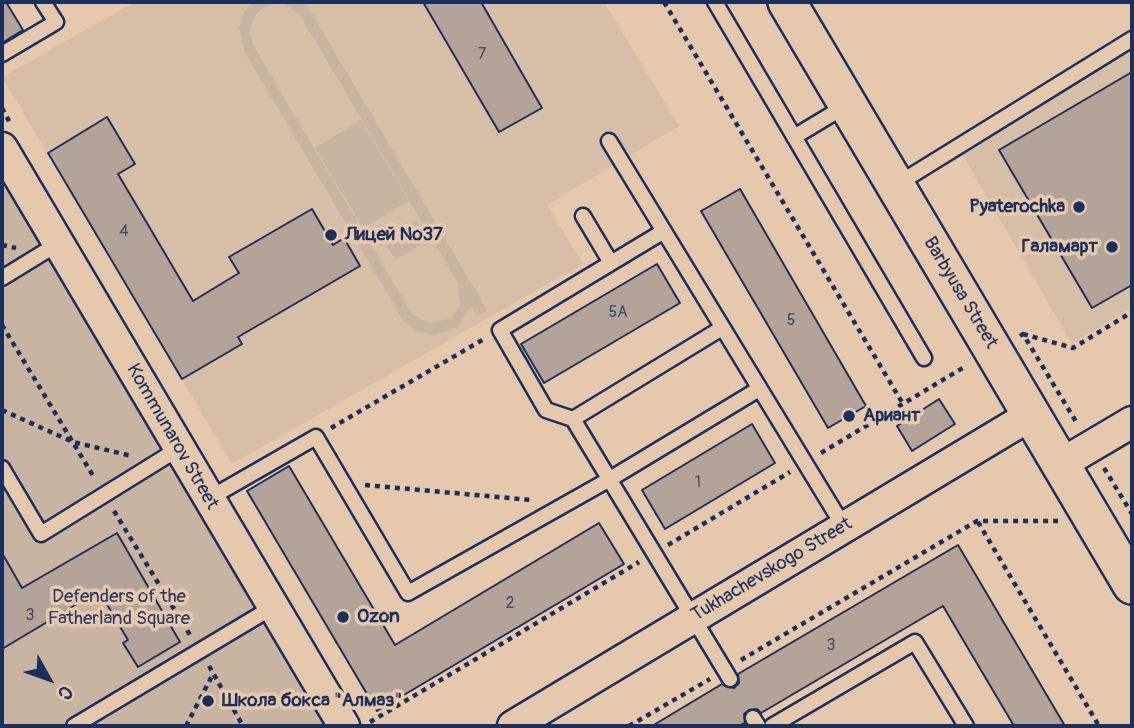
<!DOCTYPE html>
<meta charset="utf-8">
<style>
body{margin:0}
#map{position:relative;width:1134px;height:728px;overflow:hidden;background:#e6c9ad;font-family:Pangolin,sans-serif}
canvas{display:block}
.frame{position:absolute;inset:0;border:4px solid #1b2f5e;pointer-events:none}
.north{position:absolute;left:14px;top:644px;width:70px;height:70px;-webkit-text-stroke:5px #e6c9ad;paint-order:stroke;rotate:130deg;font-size:19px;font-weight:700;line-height:28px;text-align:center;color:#1b2f5e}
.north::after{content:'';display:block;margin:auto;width:24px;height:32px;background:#1b2f5e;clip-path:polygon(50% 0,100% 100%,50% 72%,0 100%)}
</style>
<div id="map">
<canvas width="1134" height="728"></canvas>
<div class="frame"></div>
<div class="north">С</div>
</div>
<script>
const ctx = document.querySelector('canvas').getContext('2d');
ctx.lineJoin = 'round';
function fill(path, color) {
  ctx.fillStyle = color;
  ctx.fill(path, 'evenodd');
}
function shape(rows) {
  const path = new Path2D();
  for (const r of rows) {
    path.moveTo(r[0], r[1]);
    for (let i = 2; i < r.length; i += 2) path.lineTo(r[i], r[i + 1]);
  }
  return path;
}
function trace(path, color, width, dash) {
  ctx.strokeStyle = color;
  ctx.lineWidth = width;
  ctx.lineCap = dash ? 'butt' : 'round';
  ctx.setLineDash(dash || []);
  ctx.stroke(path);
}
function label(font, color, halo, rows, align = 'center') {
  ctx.font = font + ' Pangolin,sans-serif';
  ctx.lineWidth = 7;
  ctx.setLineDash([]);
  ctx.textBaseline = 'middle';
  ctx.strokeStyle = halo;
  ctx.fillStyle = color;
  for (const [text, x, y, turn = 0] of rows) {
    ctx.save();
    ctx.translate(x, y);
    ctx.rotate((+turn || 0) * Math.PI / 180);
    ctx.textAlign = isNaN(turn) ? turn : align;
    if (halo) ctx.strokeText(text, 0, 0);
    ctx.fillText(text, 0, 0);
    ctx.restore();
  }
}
const built = shape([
 [135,2,604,2,679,126,547,205,583,264,232,464,2,77],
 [1132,50,1132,308,1072,344,962,154]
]);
const green = shape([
 [253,2,303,2,308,7,487,310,477,316,471,307,458,327,435,335,417,332,403,320,244,51,239,27,245,10],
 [272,4,286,5,300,15,458,283,460,305,450,319,428,323,412,314,253,45,250,32,253,18,263,8],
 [361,120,409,201,363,228,315,148],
 [2,175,162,450,327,726,2,726],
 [416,220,428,240,395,260,384,240]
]);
const building = shape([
 [2,2,6,2,23,30,2,43,2,2],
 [423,2,481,2,542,108,499,132,423,2],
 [1132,72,1132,285,1092,308,999,150,1132,72],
 [107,117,135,164,118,174,193,301,239,273,229,257,312,209,333,245,344,238,360,266,238,337,242,344,182,379,48,153,107,117],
 [740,189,866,406,828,428,701,211,740,189],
 [657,264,680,303,544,383,521,344,657,264],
 [939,399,955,424,912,451,897,426,939,399],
 [752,424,775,463,665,529,642,490,752,424],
 [289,466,395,645,599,523,624,564,377,711,247,491,289,466],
 [117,533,180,642,138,667,123,643,128,640,99,591,2,649,2,553,22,588,117,533],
 [958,545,1065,726,1014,726,943,606,761,713,757,709,749,710,744,714,745,723,739,726,652,726,722,684,734,688,739,683,738,674,958,545]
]);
const path = shape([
 [664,2,903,404],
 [2,108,10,123],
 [2,245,16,248],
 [2,325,95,479],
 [1023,334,1073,348,1132,312],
 [1020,336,1023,334,1078,425],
 [2,410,73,442,132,456],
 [331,428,484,339],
 [821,453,966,366],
 [1104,468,1132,514],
 [365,485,531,500],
 [114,511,190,635],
 [978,522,1099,726],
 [668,545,790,472],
 [741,660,977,521,1058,521],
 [209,666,243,726],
 [370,722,639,562],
 [186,726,213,674],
 [629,726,710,679]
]);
const service = shape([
 [715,2,924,358],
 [2,54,56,22,43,2],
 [794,137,847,105],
 [609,141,844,527],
 [896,185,1132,39],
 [583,216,611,263],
 [664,231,500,330,546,410,573,419,730,679],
 [2,278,59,243],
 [573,419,722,328],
 [2,468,41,534,178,449],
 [208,499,316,437,408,593,610,479,759,389],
 [753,718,758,726],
 [74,726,273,607],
 [772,726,915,642,966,726]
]);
const minor = shape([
 [2,148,344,726],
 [1061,464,1132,422],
 [513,726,1031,415]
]);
const tertiary = shape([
 [787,2,1132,585]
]);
const markers = [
 [1079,207,7,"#1b2f5e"],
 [331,235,7,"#1b2f5e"],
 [1112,247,7,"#1b2f5e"],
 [849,416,7,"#1b2f5e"],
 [343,617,7,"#1b2f5e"],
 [208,701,7,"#1b2f5e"]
];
const numberNames = [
 ["7",482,55],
 ["4",124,232],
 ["5А",618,313],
 ["5",791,321],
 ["1",698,483],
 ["2",510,604],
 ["3",30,616],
 ["3",831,646]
];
const poiNames = [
 ["Pyaterochka",1065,207,"right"],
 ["Лицей №37",345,235],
 ["Галамарт",1098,247,"right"],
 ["Ариант",863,416],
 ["Ozon",357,617],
 ["Школа бокса \"Алмаз\"",222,701]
];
const streetNames = [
 ["Barbyusa Street",960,293,59],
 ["Kommunarov Street",172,437,60],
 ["Tukhachevskogo Street",772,570,-31]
];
const parkNames = [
 ["Defenders of the",119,597],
 ["Fatherland Square",119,619]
];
fill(built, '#d7bea7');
fill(green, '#c9b3a1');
fill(building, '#b3a399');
trace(building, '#1b2f5e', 2);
trace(service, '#1b2f5e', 19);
trace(minor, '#1b2f5e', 35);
trace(tertiary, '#1b2f5e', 42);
trace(path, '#1b2f5e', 4.5, [5, 5]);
trace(service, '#e6c9ad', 14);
trace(minor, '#e6c9ad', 30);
trace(tertiary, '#e6c9ad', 37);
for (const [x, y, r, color] of markers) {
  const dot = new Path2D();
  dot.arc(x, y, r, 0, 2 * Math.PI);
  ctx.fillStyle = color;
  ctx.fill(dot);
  trace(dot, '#e6c9ad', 2.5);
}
label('16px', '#414c6d', null, numberNames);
label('bold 19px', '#1b2f5e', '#e6c9ad', poiNames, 'left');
label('19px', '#1b2f5e', '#e6c9ad', streetNames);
label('19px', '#2c3c65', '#e6c9ad', parkNames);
</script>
